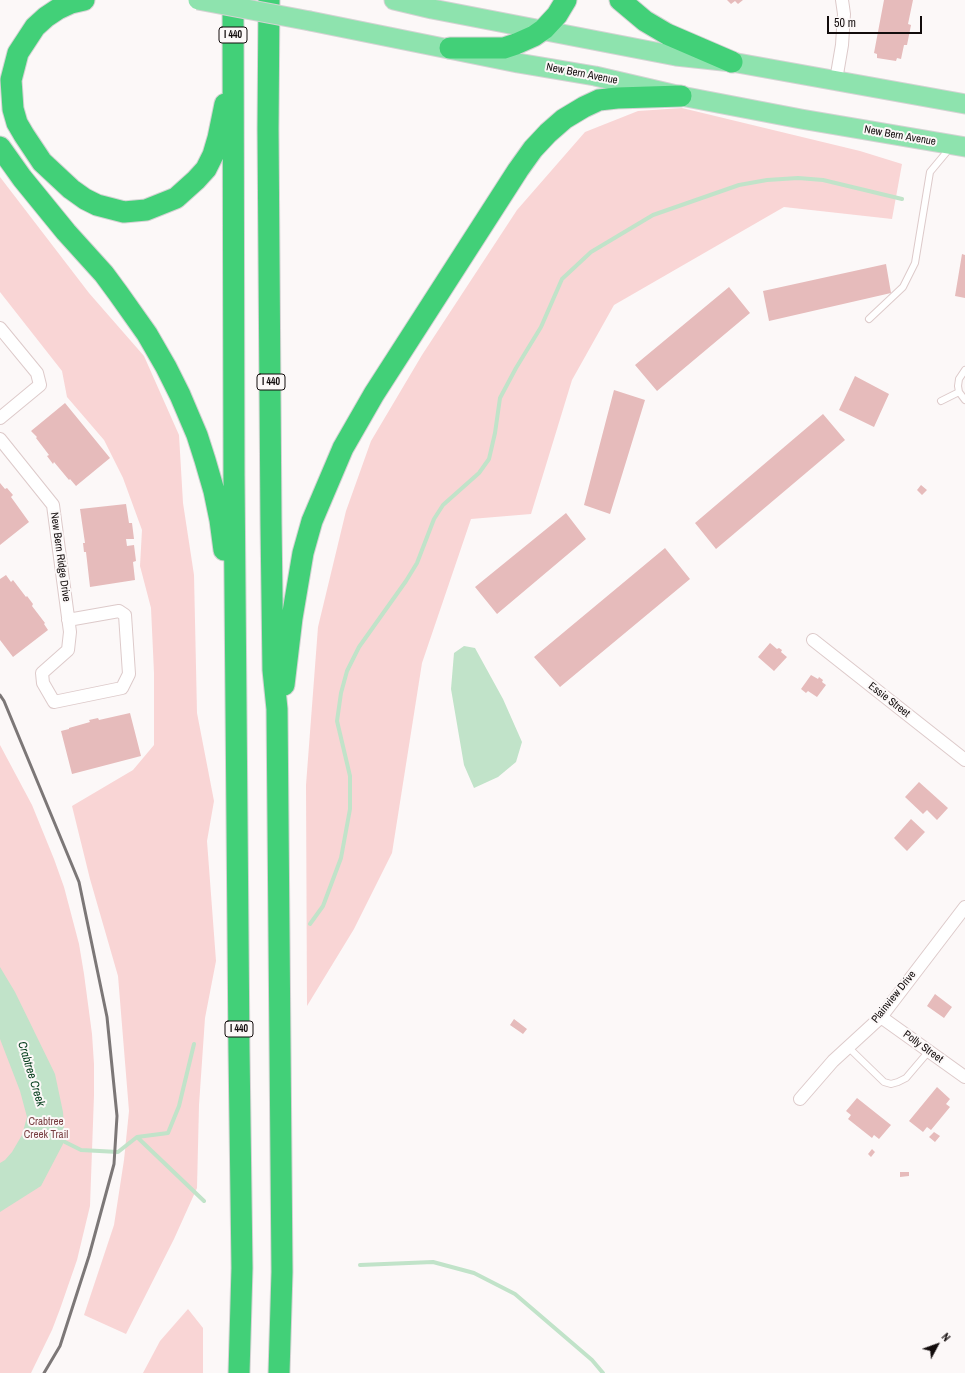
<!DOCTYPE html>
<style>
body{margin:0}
#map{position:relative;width:965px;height:1373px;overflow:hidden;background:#fcf8f8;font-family:"Archivo Narrow",sans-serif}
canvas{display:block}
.north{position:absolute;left:917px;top:1325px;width:40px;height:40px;-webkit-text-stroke:3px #fcf8f8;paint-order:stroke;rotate:49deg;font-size:11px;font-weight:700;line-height:16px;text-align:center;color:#120c0c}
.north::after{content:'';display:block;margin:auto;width:14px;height:18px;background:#120c0c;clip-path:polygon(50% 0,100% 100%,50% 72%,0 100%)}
.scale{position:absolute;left:827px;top:16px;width:95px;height:18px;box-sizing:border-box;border:2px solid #120c0c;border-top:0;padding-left:5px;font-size:12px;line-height:14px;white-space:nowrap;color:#120c0c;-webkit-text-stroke:3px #fcf8f8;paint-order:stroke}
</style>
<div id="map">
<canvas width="965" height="1373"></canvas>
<div class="north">N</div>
<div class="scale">50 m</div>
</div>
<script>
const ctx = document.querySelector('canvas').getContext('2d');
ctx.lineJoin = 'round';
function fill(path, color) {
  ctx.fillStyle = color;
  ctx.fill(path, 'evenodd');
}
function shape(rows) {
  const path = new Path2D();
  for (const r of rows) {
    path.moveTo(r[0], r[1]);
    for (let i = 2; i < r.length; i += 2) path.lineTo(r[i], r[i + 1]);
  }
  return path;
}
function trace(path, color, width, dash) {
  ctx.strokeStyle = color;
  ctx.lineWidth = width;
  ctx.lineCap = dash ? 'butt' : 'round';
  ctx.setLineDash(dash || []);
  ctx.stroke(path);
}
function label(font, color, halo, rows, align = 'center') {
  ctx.font = font + ' "Archivo Narrow",sans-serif';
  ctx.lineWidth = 4;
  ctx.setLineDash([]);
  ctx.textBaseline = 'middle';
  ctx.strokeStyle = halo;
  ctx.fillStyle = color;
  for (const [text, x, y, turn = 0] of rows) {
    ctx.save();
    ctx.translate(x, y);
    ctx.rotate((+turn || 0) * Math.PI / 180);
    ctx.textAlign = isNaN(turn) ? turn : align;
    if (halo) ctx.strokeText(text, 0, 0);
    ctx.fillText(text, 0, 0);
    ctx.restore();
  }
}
const green = shape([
 [682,108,860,151,902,164,892,219,784,207,614,305,572,380,531,514,471,519,422,663,392,853,354,929,307,1006,306,785,318,627,346,511,371,441,422,355,517,210,585,132,638,111],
 [0,177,89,293,144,356,179,435,183,503,194,575,197,713,214,801,207,841,216,961,205,1018,199,1105,197,1188,174,1239,126,1334,84,1315,114,1225,124,1160,129,1111,118,976,90,879,72,806,133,770,154,745,154,673,151,608,140,566,142,530,123,478,104,440,67,397,62,371,0,292],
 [0,745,32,805,54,859,64,887,79,944,84,974,92,1034,94,1064,94,1095,90,1206,77,1260,60,1309,52,1330,31,1373,0,1373],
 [188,1309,203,1328,203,1373,143,1373,160,1341]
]);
const water = shape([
 [464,646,475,648,503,699,522,742,516,762,498,777,474,788,464,765,451,689,454,653],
 [0,967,15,992,55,1074,63,1112,64,1126,63,1144,41,1186,0,1212,0,1163,5,1160,12,1152,22,1135,27,1117,20,1091,0,1039]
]);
const stream = shape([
 [310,924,323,906,341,858,350,809,350,776,337,721,341,693,347,671,359,647,406,581,417,563,434,519,443,505,479,473,489,459,495,433,500,398,516,368,541,327,562,279,591,252,653,215,739,185,767,180,798,178,823,180,902,199],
 [137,1137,204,1201],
 [59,1139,81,1150,118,1152,137,1137,168,1133,179,1106,194,1044],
 [360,1265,433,1262,474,1273,515,1294,592,1360,603,1373]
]);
const building = shape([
 [727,0,743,0,738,4,735,1,731,4],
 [884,0,913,0,908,24,911,25,907,45,904,45,901,59,897,58,896,61,877,58,877,54,874,53],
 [962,254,965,255,965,298,955,296],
 [886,264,891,293,769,321,763,291],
 [729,287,750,313,657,391,635,365],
 [855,376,889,394,874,427,839,410],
 [614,390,645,400,610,514,584,505],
 [65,403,110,458,76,486,70,479,69,480,54,462,53,464,47,456,49,455,36,438,37,437,31,431],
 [823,414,845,440,716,549,695,523],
 [0,483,5,489,7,488,13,495,11,497,29,522,0,545],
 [921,485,927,490,922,495,917,490],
 [126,504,129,523,132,523,134,539,126,539,127,546,134,545,136,561,133,562,135,580,90,587,86,552,84,552,83,543,85,543,80,509],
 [566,513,586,539,497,614,475,587],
 [665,548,690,579,560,687,534,657],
 [6,575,11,582,13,580,26,597,27,596,33,604,32,606,45,623,44,624,48,630,13,657,0,640,0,579],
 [770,643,777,649,779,648,782,650,781,652,787,657,774,671,758,657],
 [811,675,818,679,819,677,823,680,822,682,826,685,817,697,808,691,806,693,801,689],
 [130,713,141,756,72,774,61,731,69,729,69,728,90,722,89,720,98,718,99,720],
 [919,782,948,808,937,820,927,810,923,814,905,797],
 [911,819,925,832,907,851,894,838],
 [935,994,952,1007,944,1018,927,1006],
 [514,1019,527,1029,523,1034,510,1025],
 [937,1087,950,1099,946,1104,950,1107,931,1130,927,1127,923,1132,909,1121],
 [857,1098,891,1125,879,1139,874,1135,872,1138,848,1119,851,1115,846,1111],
 [934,1132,940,1136,935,1142,929,1137],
 [872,1149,875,1152,871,1157,868,1154],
 [900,1172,909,1172,909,1176,900,1177]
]);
const service = shape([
 [869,319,903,287,915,263,930,172,950,148],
 [965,370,959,379,958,386,959,392,965,400],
 [941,401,959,392],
 [848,1047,884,1082,891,1084,898,1082,906,1078,929,1051]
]);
const minor = shape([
 [836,80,842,45,844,14,842,0],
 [0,328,37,373,40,385,0,418],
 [0,439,53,505,70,632,68,650,42,673,43,683,54,702,122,688,129,674,125,615,119,611,68,620],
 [813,640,965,760],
 [881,1017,965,1077],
 [800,1099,833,1061,881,1017,965,907]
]);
const primary = shape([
 [394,0,432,9,676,56,732,62,965,104],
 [310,21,518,63,595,76,681,96,801,119,965,147]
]);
const motorway = shape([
 [84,0,71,3,58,9,46,17,35,27,18,53,11,80,13,109,17,123,24,135,42,162,71,189,85,199,97,205,124,212,146,210,176,198,196,180,206,169,213,155,218,138,225,104],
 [233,0,234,476,239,1050,242,1268,239,1373],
 [269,0,268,129,271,523,273,670,277,709,282,1272,279,1373],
 [620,0,645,21,667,34,732,62],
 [450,48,504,48,516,44,534,36,544,29,557,15,566,0],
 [0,147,22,178,66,232,104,274,118,293,147,334,166,367,180,395,197,435,205,460,214,491,220,520,224,550],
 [284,685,292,618,303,553,312,521,343,448,374,394,518,170,533,149,548,133,564,119,584,107,599,100,617,98,681,96]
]);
const rail = shape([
 [0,695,4,701,79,882,107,1017,117,1116,114,1164,89,1256,60,1346,44,1373]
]);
const primaryBridge = shape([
 [198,0,310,21]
]);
const shields = [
 [233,35,28],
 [271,382,28],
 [239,1029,28]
];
const shieldNames = [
 ["I 440",233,35],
 ["I 440",271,382],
 ["I 440",239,1029]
];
const streetNames = [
 ["New Bern Avenue",582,74,11],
 ["New Bern Avenue",900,136,10],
 ["New Bern Ridge Drive",60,557,82],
 ["Essie Street",889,700,38],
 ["Plainview Drive",894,997,-51],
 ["Polly Street",923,1047,36]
];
const parkNames = [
 ["Crabtree",46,1122],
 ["Creek Trail",46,1135]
];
const waterNames = [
 ["Crabtree Creek",31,1074,73]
];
fill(green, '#f9d5d5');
fill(water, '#c1e3c9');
trace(stream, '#c1e3c9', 4);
fill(building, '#e6bbbb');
trace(service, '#ddcaca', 8);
trace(minor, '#ddcaca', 14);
trace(primary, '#d4d3d3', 21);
trace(motorway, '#d4d3d3', 23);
trace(service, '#fff', 6);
trace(minor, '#fff', 12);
trace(primary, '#8ee3ae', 19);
trace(motorway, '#42d078', 21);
trace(rail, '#7c7777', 3);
trace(primaryBridge, '#d4d3d3', 21, []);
trace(primaryBridge, '#8ee3ae', 19);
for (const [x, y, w] of shields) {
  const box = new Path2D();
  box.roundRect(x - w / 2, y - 8, w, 16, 3);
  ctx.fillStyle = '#fcf8f8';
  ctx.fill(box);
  trace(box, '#120c0c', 1);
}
label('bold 10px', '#120c0c', null, shieldNames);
label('11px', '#120c0c', '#fcf8f8', streetNames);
label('11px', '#773d40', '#fcf8f8', parkNames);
label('italic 12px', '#08401f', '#fcf8f8', waterNames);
</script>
